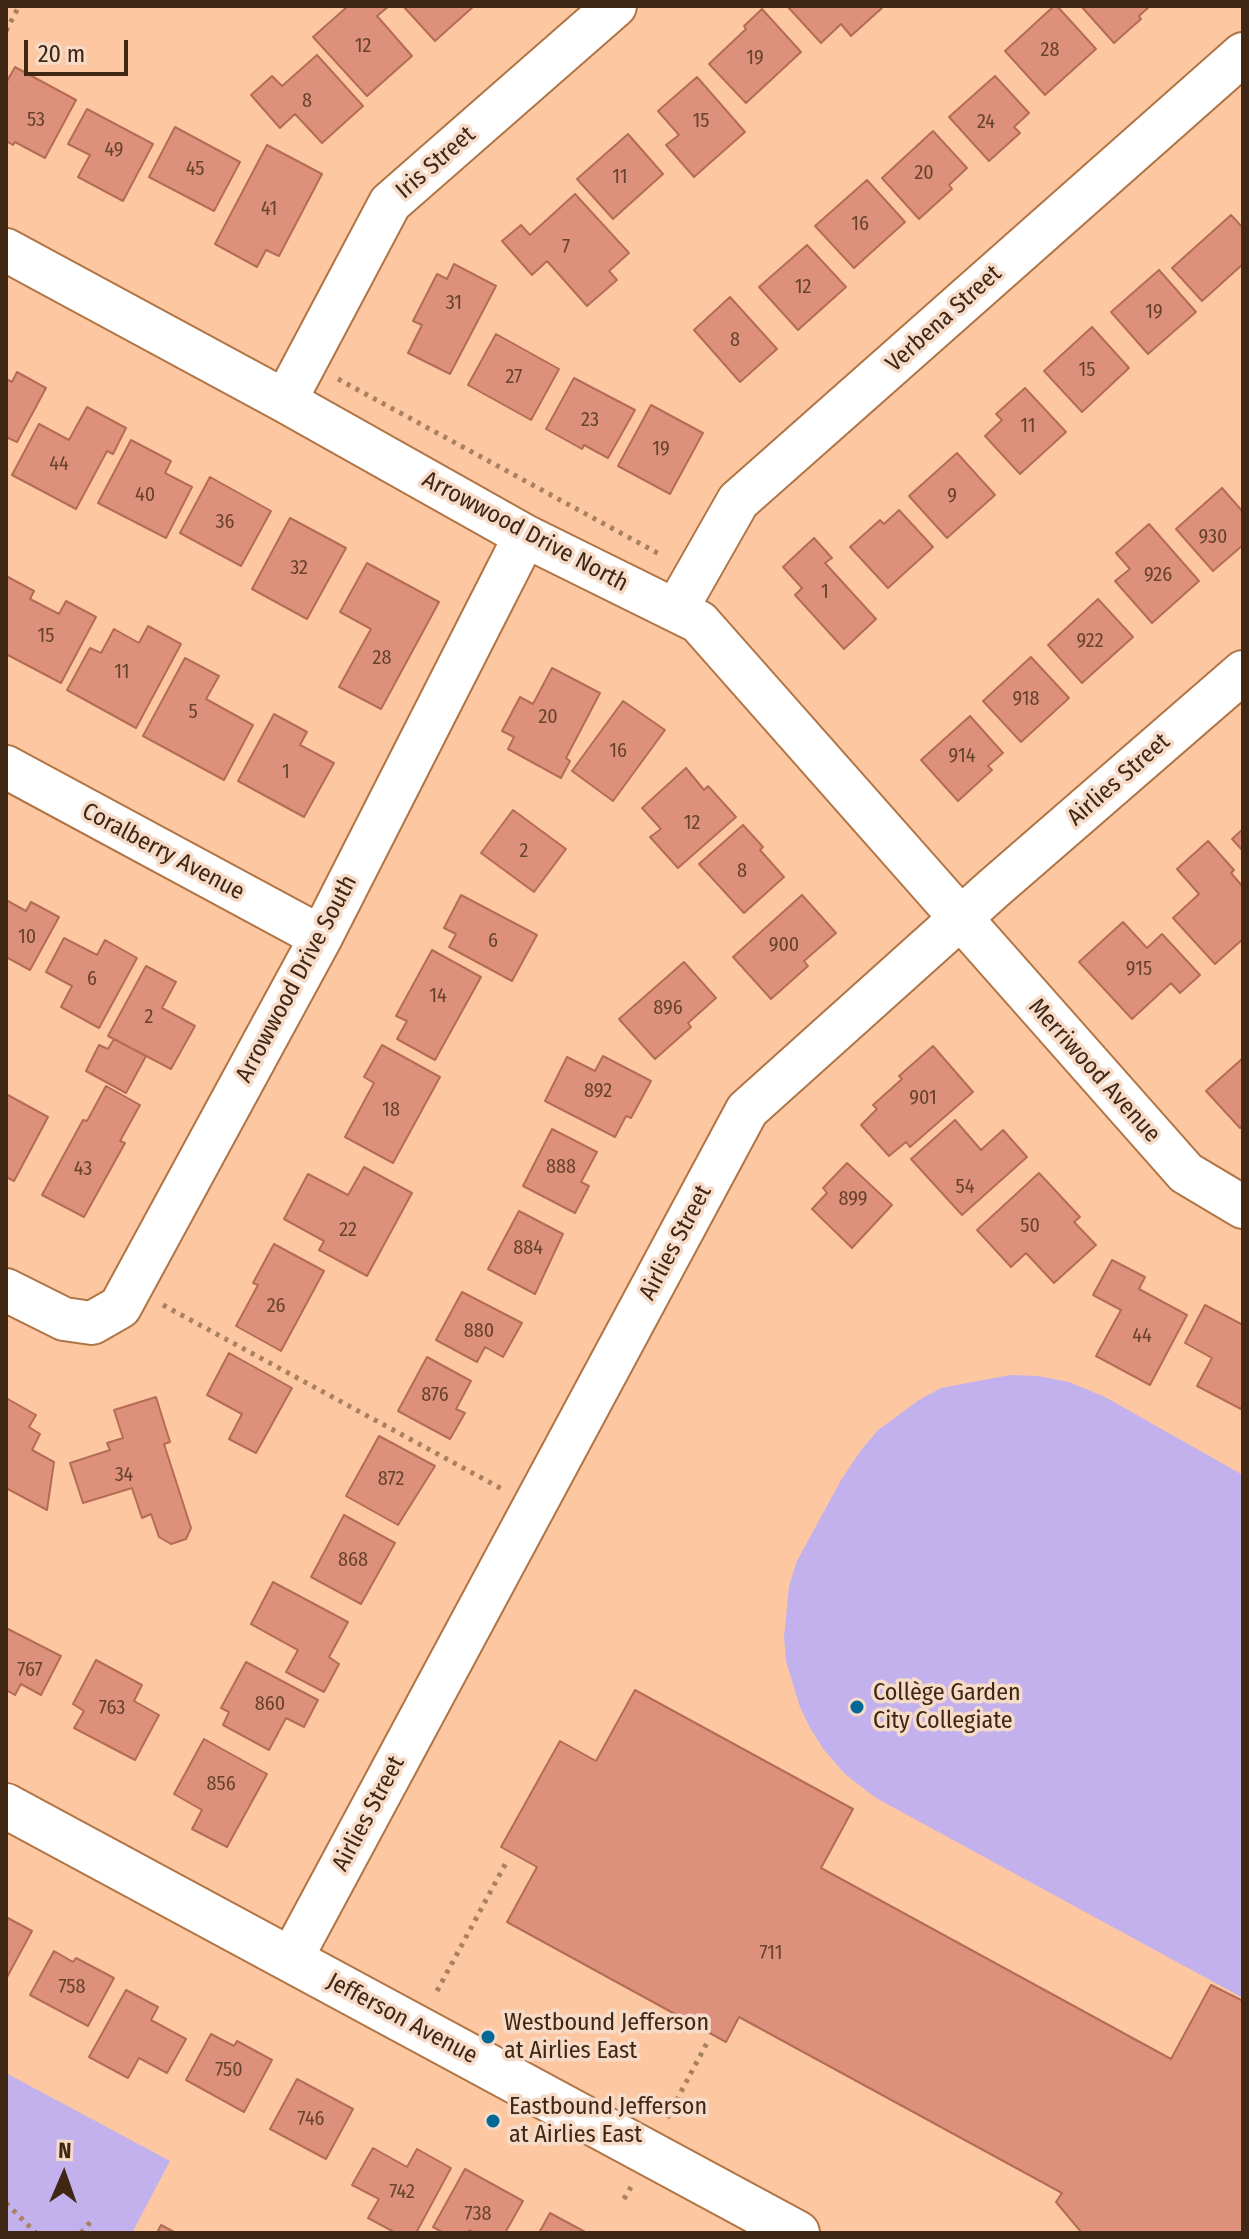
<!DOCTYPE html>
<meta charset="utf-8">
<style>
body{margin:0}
#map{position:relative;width:1249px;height:2239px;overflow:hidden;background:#fdc8a1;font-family:"Fira Sans Condensed",sans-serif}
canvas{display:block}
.frame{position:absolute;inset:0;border:8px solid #402713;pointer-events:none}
.north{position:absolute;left:24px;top:2135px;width:80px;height:80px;-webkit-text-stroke:6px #f6dbc8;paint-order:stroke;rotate:2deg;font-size:22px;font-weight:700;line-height:32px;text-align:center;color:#402713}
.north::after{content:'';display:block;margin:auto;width:28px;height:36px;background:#402713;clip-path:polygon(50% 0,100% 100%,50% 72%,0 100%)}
.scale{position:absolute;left:24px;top:40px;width:104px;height:36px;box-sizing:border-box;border:4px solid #402713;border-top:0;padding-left:10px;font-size:24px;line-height:28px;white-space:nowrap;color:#402713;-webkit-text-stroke:6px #f6dbc8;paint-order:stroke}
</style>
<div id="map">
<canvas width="1249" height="2239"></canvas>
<div class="frame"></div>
<div class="north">N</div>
<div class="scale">20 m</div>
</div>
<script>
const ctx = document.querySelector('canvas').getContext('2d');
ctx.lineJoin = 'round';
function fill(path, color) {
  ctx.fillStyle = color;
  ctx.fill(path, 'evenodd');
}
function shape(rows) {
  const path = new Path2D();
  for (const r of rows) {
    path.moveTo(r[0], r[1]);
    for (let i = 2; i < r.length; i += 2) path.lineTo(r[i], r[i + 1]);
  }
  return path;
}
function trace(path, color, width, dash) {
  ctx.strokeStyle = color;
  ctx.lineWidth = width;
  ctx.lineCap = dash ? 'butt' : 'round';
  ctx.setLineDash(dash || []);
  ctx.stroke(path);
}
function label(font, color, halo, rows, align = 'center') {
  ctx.font = font + ' "Fira Sans Condensed",sans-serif';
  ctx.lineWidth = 7;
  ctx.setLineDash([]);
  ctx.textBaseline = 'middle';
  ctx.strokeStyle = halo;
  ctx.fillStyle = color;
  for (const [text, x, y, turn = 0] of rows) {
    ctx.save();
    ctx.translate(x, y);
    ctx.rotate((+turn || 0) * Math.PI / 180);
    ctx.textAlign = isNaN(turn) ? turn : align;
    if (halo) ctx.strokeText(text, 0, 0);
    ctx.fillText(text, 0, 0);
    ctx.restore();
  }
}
const green = shape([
 [1010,1375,1038,1376,1069,1382,1105,1397,1243,1475,1243,1998,876,1798,846,1775,824,1750,810,1728,800,1707,786,1661,784,1637,789,1586,797,1561,841,1480,861,1450,878,1430,919,1400,941,1388],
 [6,2073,170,2161,132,2233,6,2233]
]);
const building = shape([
 [348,6,389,6,377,16,412,56,367,96,313,37,348,6],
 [403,6,474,6,435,41,403,6],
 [787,6,881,6,882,8,851,36,841,24,821,43,787,6],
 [1054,6,1057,6,1096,49,1045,95,1005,51,1054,6],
 [1081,6,1150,6,1139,16,1141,19,1114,43,1081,6],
 [762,9,801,52,746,103,709,64,746,29,744,26,762,9],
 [317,55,363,106,322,143,295,114,280,128,251,95,272,76,282,86,317,55],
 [15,67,76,100,45,158,15,142,13,145,6,141,6,83,15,67],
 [995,76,1029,113,1014,127,1020,133,989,161,949,117,995,76],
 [697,77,745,132,694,177,666,145,679,135,658,111,697,77],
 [87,109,153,144,123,201,78,177,90,155,68,144,87,109],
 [175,127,240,162,214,211,149,177,175,127],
 [933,131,967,168,949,185,952,189,919,219,882,178,933,131],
 [628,134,663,174,613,219,577,179,628,134],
 [267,145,322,174,279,256,266,250,257,267,215,244,267,145],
 [867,180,905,222,854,268,815,226,867,180],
 [575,194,629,253,609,271,617,280,587,306,547,261,532,275,502,241,521,225,530,235,575,194],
 [1231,215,1243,228,1243,264,1202,301,1172,268,1231,215],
 [807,245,846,287,798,330,759,287,807,245],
 [454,264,496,286,450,374,408,353,422,325,413,321,437,274,447,279,454,264],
 [1159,270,1196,312,1148,354,1111,312,1159,270],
 [730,297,777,349,740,382,694,330,730,297],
 [1092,327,1129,368,1082,412,1044,371,1092,327],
 [496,334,559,369,531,420,468,385,496,334],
 [17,372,46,388,17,442,6,437,6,379,12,382,17,372],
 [574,378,635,410,608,458,584,445,582,449,546,429,574,378],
 [1025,388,1066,432,1020,474,985,436,1002,420,996,414,1025,388],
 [651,405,703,433,670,494,618,466,651,405],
 [87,407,126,428,113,454,107,451,76,509,12,475,39,424,69,440,87,407],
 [131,440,171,461,165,473,192,487,166,538,98,503,131,440],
 [957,453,995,495,947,538,909,496,957,453],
 [210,477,271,511,241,566,180,533,210,477],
 [1222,488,1243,512,1243,545,1213,571,1176,529,1222,488],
 [899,510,933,547,888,588,850,547,880,520,884,524,899,510],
 [290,518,346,548,307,619,252,589,290,518],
 [1149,524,1199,581,1152,623,1115,581,1130,569,1116,553,1149,524],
 [814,538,832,558,825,563,876,619,844,649,795,595,802,588,783,567,814,538],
 [367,563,439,602,381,709,339,687,371,629,340,612,367,563],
 [6,576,34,591,30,599,59,614,66,601,96,617,61,683,6,654,6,576],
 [1098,599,1133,637,1082,683,1048,645,1098,599],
 [148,626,181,644,136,728,67,690,90,648,101,653,114,629,139,643,148,626],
 [1031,657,1069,698,1021,742,983,701,1031,657],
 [185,658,219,676,206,699,253,725,224,780,143,736,185,658],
 [552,668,600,693,566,758,570,761,561,778,508,749,514,737,502,731,520,697,533,704,552,668],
 [623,701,665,730,613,801,572,771,623,701],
 [274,714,307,732,300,745,334,763,304,817,238,781,274,714],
 [970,716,1003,753,988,766,992,770,958,801,921,760,970,716],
 [686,768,704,790,708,786,736,817,678,868,650,837,661,829,642,808,686,768],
 [513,810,566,849,534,892,481,853,513,810],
 [743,825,763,847,760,850,784,877,744,913,699,864,743,825],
 [1243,829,1243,851,1232,839,1243,829],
 [1208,841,1234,870,1231,873,1243,887,1243,939,1215,964,1173,918,1199,894,1177,869,1208,841],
 [461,895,537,935,512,981,449,947,456,934,444,928,461,895],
 [802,895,836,933,804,961,808,966,771,999,733,957,802,895],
 [6,900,26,911,31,902,59,917,30,970,6,957,6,900],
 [1123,922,1147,948,1162,934,1200,975,1180,993,1171,983,1132,1019,1079,962,1123,922],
 [64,938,97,955,105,940,137,958,99,1028,61,1007,72,986,46,972,64,938],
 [432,950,481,977,435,1060,397,1039,407,1021,396,1016,432,950],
 [684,962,716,998,688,1023,691,1027,655,1059,619,1019,684,962],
 [146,966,176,982,162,1008,195,1026,171,1069,108,1036,146,966],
 [114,1039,146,1056,126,1093,86,1071,99,1045,108,1049,114,1039],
 [382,1045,440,1077,393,1163,345,1137,374,1083,364,1077,382,1045],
 [933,1046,973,1092,910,1147,906,1142,889,1156,861,1125,877,1109,873,1105,902,1079,899,1076,933,1046],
 [603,1056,651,1081,631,1118,626,1116,615,1137,545,1101,567,1057,595,1071,603,1056],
 [1243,1058,1243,1125,1240,1128,1206,1091,1243,1058],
 [106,1086,140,1105,120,1141,125,1143,84,1217,42,1195,83,1120,87,1121,106,1086],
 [6,1094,48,1117,14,1181,6,1177,6,1094],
 [955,1120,981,1150,1003,1130,1027,1157,962,1215,911,1159,955,1120],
 [552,1129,597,1152,581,1182,589,1186,575,1213,523,1186,552,1129],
 [847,1163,892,1205,852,1248,812,1209,827,1193,823,1188,847,1163],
 [364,1167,412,1193,367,1276,319,1250,324,1241,284,1219,308,1174,348,1195,364,1167],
 [1039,1173,1080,1217,1074,1222,1096,1245,1054,1283,1026,1253,1011,1267,977,1230,1039,1173],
 [519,1211,563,1234,535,1294,488,1269,519,1211],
 [274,1244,324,1271,281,1351,236,1326,258,1285,253,1283,274,1244],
 [1112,1260,1145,1277,1139,1289,1187,1315,1150,1385,1096,1356,1121,1310,1093,1295,1112,1260],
 [462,1292,522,1323,503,1357,485,1347,477,1362,436,1340,462,1292],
 [1205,1305,1243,1325,1243,1405,1241,1409,1197,1386,1212,1358,1185,1343,1205,1305],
 [229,1353,292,1388,256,1453,229,1439,242,1414,207,1395,229,1353],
 [427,1357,471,1381,456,1409,465,1413,450,1439,398,1411,427,1357],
 [156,1397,170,1442,164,1444,191,1528,186,1539,171,1544,159,1537,151,1514,142,1518,132,1488,83,1503,70,1463,110,1450,107,1443,123,1438,114,1410,156,1397],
 [6,1398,36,1415,29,1427,40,1434,32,1450,54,1462,47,1510,6,1488,6,1398],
 [379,1436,435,1466,398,1525,346,1496,379,1436],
 [344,1515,395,1543,361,1604,311,1577,344,1515],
 [273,1582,348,1622,329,1657,339,1664,324,1692,286,1672,298,1650,251,1624,273,1582],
 [6,1628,61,1656,41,1695,21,1684,15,1695,6,1690,6,1628],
 [96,1660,142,1685,134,1701,159,1715,135,1760,74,1728,84,1711,73,1704,96,1660],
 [246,1662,318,1700,304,1727,286,1718,269,1750,223,1725,229,1712,221,1708,246,1662],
 [635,1690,853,1809,821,1868,1171,2059,1211,1985,1243,2001,1243,2233,1082,2233,1056,2202,1062,2193,739,2017,726,2042,507,1922,537,1867,501,1847,560,1741,596,1761,635,1690],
 [204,1739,267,1774,227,1847,192,1829,202,1810,174,1794,204,1739],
 [6,1917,32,1931,6,1979,6,1917],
 [54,1951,73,1962,76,1958,114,1978,88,2026,30,1995,54,1951],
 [126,1990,158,2007,151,2020,186,2039,167,2073,139,2058,128,2078,89,2057,126,1990],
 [211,2034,234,2046,237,2041,272,2060,244,2112,186,2080,211,2034],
 [297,2079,353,2109,326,2159,270,2129,297,2079],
 [373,2148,407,2167,417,2149,451,2168,416,2233,396,2233,368,2218,379,2199,352,2185,373,2148],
 [465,2169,523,2201,505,2233,475,2233,470,2230,468,2233,444,2233,433,2227,465,2169],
 [550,2213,587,2233,539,2233,550,2213],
 [161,2225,176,2233,157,2233,161,2225]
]);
const path = shape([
 [6,31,19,6],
 [338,379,663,556],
 [163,1305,502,1489],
 [437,1991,507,1861],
 [667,2118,708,2041],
 [624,2199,631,2187],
 [6,2203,36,2233],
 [81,2233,93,2219]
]);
const street = shape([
 [6,250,285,401,525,536,699,622,1186,1173,1243,1207],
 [285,401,390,203,615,6],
 [676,610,738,501,1243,54],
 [6,767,321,937],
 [6,1290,64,1319,92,1323,120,1307,321,937,525,536],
 [291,1959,747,1110,993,889,1243,672]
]);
const secondary = shape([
 [6,1806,797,2233]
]);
const markers = [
 [857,1707,8,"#026997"],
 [488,2037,8,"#026997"],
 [493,2121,8,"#026997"]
];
const numberNames = [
 ["12",363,46],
 ["28",1050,50],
 ["19",755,58],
 ["8",307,101],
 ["53",36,120],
 ["15",701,121],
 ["24",986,122],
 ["49",114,150],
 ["45",195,169],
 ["20",924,173],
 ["11",620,177],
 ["41",269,209],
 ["16",860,224],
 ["7",566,247],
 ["12",803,287],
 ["31",454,303],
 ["19",1154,312],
 ["8",735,340],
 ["15",1087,370],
 ["27",514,377],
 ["23",590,420],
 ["11",1028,426],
 ["19",661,449],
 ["44",59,464],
 ["40",145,495],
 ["9",952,496],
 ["36",225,522],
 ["930",1213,537],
 ["32",299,568],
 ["926",1158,575],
 ["1",825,592],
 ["15",46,636],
 ["922",1090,641],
 ["28",382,658],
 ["11",122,672],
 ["918",1026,699],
 ["5",193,712],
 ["20",548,717],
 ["16",618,751],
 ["914",962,756],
 ["1",286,772],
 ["12",692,823],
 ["2",524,851],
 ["8",742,871],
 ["10",27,937],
 ["6",493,941],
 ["900",784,945],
 ["915",1139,969],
 ["6",92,979],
 ["14",438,996],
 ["896",668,1008],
 ["2",149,1017],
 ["892",598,1091],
 ["901",923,1098],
 ["18",391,1110],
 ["888",561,1167],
 ["43",83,1169],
 ["54",965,1187],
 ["899",853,1199],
 ["50",1030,1226],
 ["22",348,1230],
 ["884",528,1248],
 ["26",276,1306],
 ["880",479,1331],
 ["44",1142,1336],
 ["876",435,1395],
 ["34",124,1475],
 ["872",391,1479],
 ["868",353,1560],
 ["767",30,1670],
 ["860",270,1704],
 ["763",112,1708],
 ["856",221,1784],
 ["711",771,1953],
 ["758",72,1987],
 ["750",229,2070],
 ["746",311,2119],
 ["742",402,2192],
 ["738",478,2214]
];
const streetNames = [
 ["Iris Street",436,163,-41],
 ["Verbena Street",944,319,-42],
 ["Arrowwood Drive North",525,532,28],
 ["Airlies Street",1119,780,-41],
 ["Coralberry Avenue",163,852,28],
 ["Arrowwood Drive South",297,979,-62],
 ["Merriwood Avenue",1094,1071,48],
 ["Airlies Street",676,1243,-62],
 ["Airlies Street",369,1814,-62],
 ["Jefferson Avenue",402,2019,28]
];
const poiNames = [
 ["Collège Garden",873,1693],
 ["City Collegiate",873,1721],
 ["Westbound Jefferson",504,2023],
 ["at Airlies East",504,2051],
 ["Eastbound Jefferson",509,2107],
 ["at Airlies East",509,2135]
];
fill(green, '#c2b1ed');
fill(building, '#dd917a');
trace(building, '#b46c56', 2);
trace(street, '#b07445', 46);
trace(secondary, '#b07445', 48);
trace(path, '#a98062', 5, [4, 6]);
trace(street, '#fff', 42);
trace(secondary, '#fff', 44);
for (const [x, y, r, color] of markers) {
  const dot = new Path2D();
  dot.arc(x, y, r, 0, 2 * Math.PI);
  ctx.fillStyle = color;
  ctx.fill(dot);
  trace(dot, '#f6dbc8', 3);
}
label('20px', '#67422d', null, numberNames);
label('24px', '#402713', '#f6dbc8', streetNames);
label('24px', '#402713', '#f6dbc8', poiNames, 'left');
</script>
